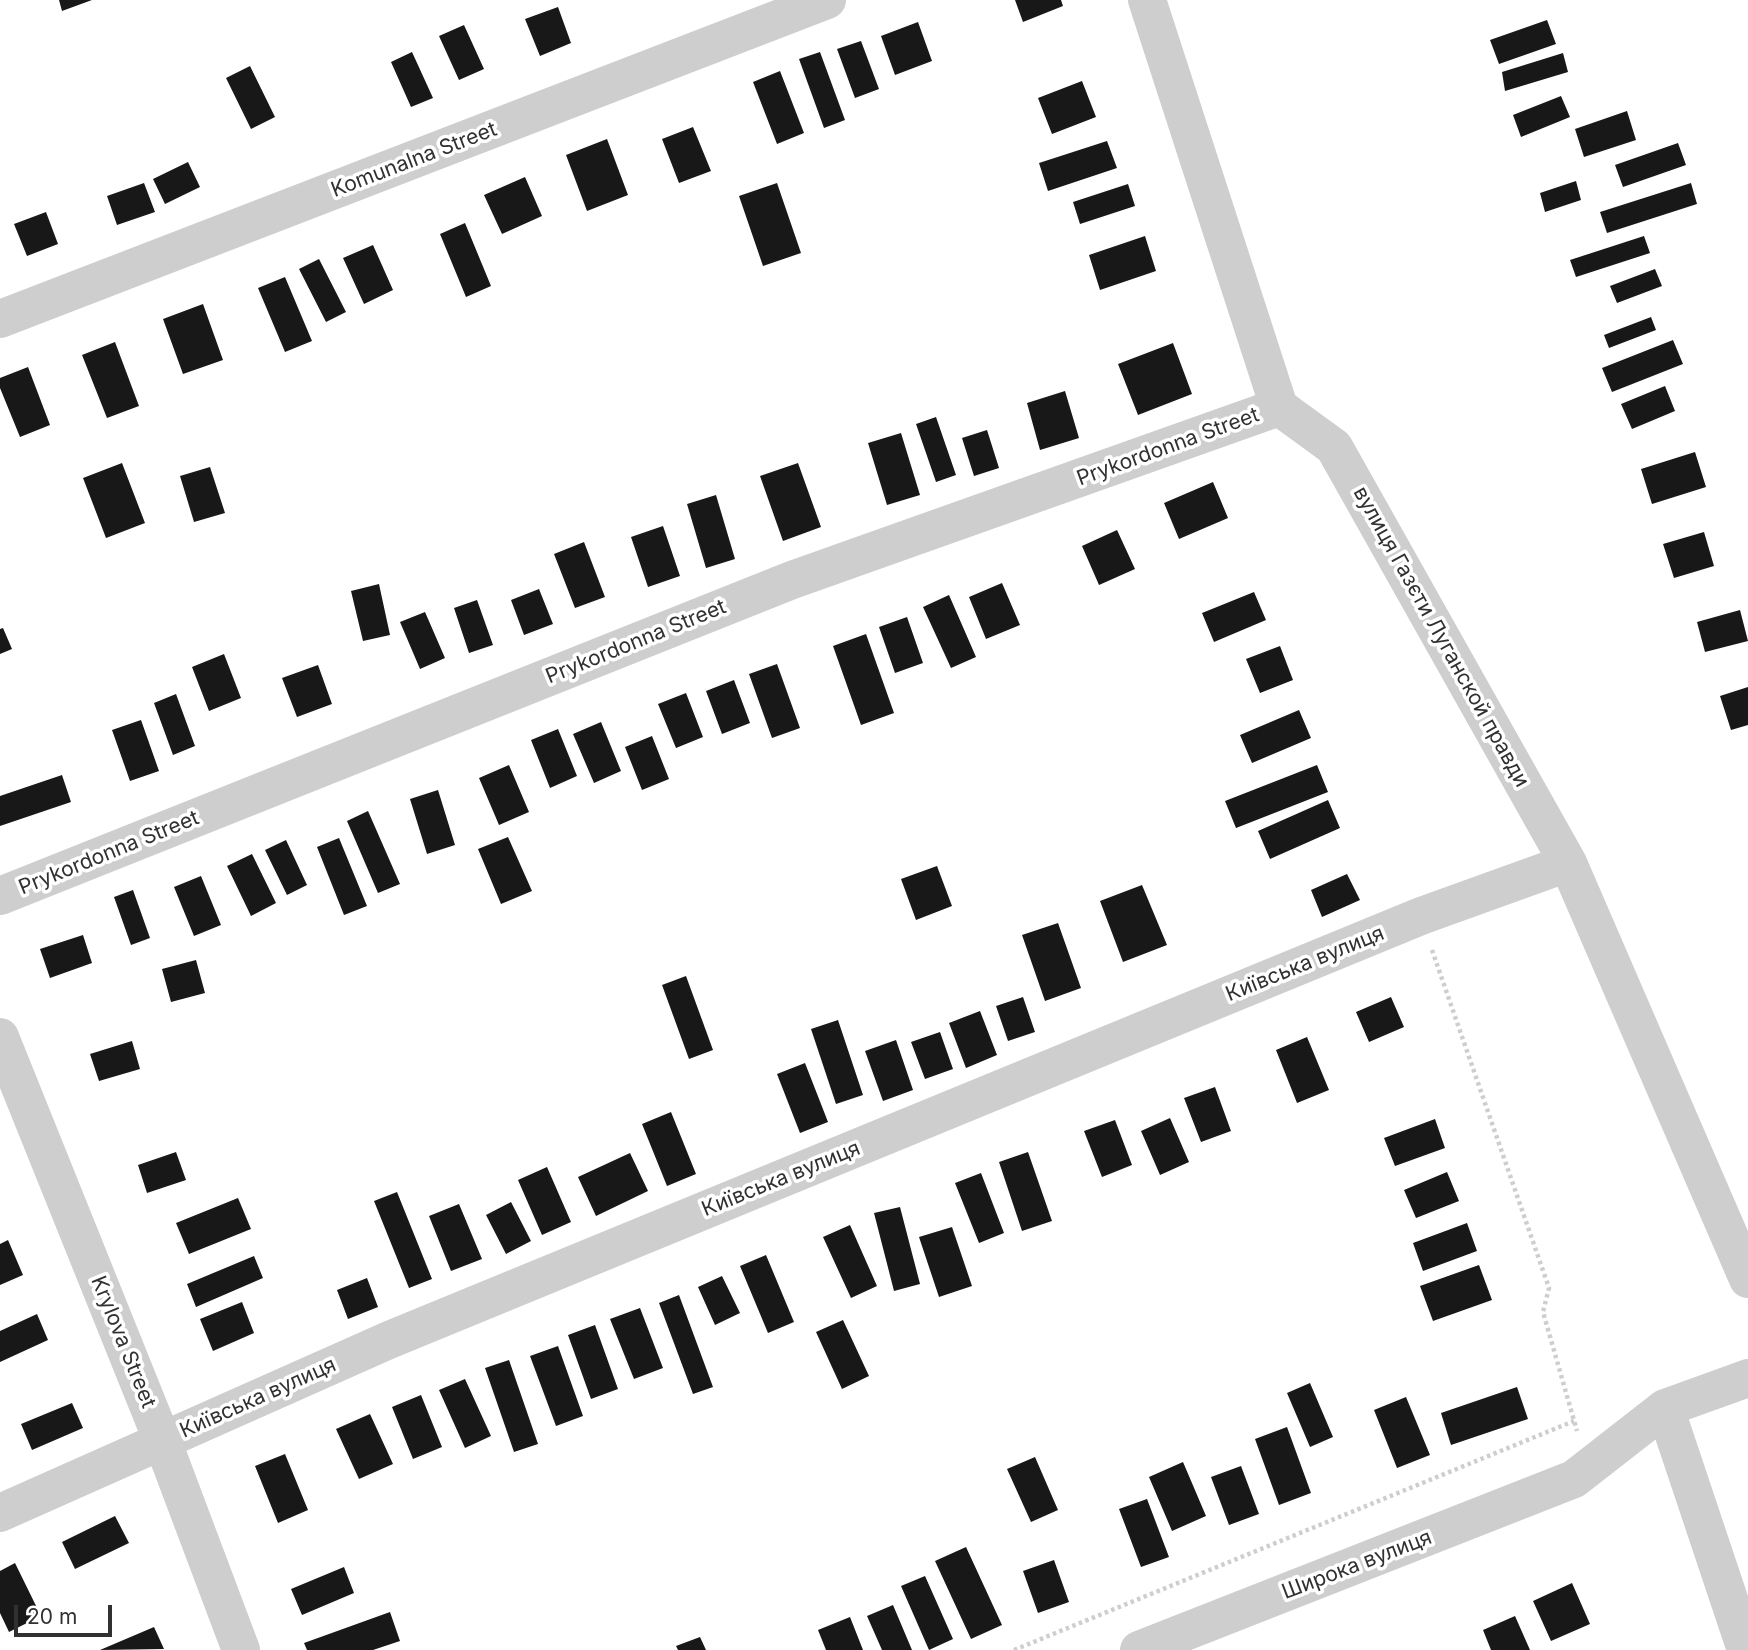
<!DOCTYPE html>
<meta charset="utf-8">
<style>
body{margin:0}
#map{position:relative;width:1748px;height:1650px;overflow:hidden;background:#fff;font-family:Inter,sans-serif}
canvas{display:block}
.scale{position:absolute;left:14px;top:1605px;width:98px;height:32px;box-sizing:border-box;border:4px solid #313131;border-top:0;padding-left:9px;font-size:21px;line-height:24px;white-space:nowrap;color:#313131;-webkit-text-stroke:5px #fff;paint-order:stroke}
</style>
<div id="map">
<canvas width="1748" height="1650"></canvas>
<div class="scale">20 m</div>
</div>
<script>
const ctx = document.querySelector('canvas').getContext('2d');
ctx.lineJoin = 'round';
function fill(path, color) {
  ctx.fillStyle = color;
  ctx.fill(path, 'evenodd');
}
function shape(rows) {
  const path = new Path2D();
  for (const r of rows) {
    path.moveTo(r[0], r[1]);
    for (let i = 2; i < r.length; i += 2) path.lineTo(r[i], r[i + 1]);
  }
  return path;
}
function trace(path, color, width, dash) {
  ctx.strokeStyle = color;
  ctx.lineWidth = width;
  ctx.lineCap = dash ? 'butt' : 'round';
  ctx.setLineDash(dash || []);
  ctx.stroke(path);
}
function label(font, color, halo, rows, align = 'center') {
  ctx.font = font + ' Inter,sans-serif';
  ctx.lineWidth = 7;
  ctx.setLineDash([]);
  ctx.textBaseline = 'middle';
  ctx.strokeStyle = halo;
  ctx.fillStyle = color;
  for (const [text, x, y, turn = 0] of rows) {
    ctx.save();
    ctx.translate(x, y);
    ctx.rotate((+turn || 0) * Math.PI / 180);
    ctx.textAlign = isNaN(turn) ? turn : align;
    if (halo) ctx.strokeText(text, 0, 0);
    ctx.fillText(text, 0, 0);
    ctx.restore();
  }
}
const building = shape([
 [59,0,92,0,62,11],
 [1015,0,1061,0,1063,6,1023,22],
 [558,7,571,43,540,56,525,19],
 [1547,20,1556,44,1499,64,1490,40],
 [918,22,932,61,895,75,881,36],
 [464,25,484,69,459,80,439,36],
 [861,41,879,89,855,98,837,49],
 [412,52,433,98,411,107,391,62],
 [820,52,845,120,824,128,799,59],
 [1563,53,1568,72,1505,91,1502,72],
 [250,66,275,117,251,129,226,78],
 [780,71,804,133,777,144,753,82],
 [1082,81,1096,117,1052,134,1038,98],
 [1561,96,1570,117,1521,137,1513,115],
 [1627,111,1636,140,1584,157,1575,129],
 [693,127,711,171,679,183,662,139],
 [607,139,628,195,587,211,566,155],
 [1107,141,1117,168,1048,191,1039,163],
 [1678,143,1686,165,1623,187,1615,165],
 [188,162,200,187,165,204,153,179],
 [525,177,542,216,502,234,484,195],
 [1576,181,1581,200,1545,212,1540,193],
 [144,183,155,212,117,225,107,196],
 [777,183,801,253,763,266,739,196],
 [1691,183,1697,204,1607,233,1600,212],
 [1128,184,1135,206,1080,224,1073,202],
 [46,212,58,244,27,256,14,224],
 [465,223,491,286,466,297,440,234],
 [1145,236,1156,271,1100,290,1089,255],
 [1644,236,1650,253,1576,277,1570,260],
 [373,245,393,290,364,304,343,258],
 [319,259,346,312,326,322,299,269],
 [1655,269,1662,286,1617,303,1610,286],
 [285,277,312,341,285,352,258,288],
 [203,304,223,360,183,374,163,319],
 [1651,317,1656,330,1609,348,1604,335],
 [1673,340,1683,364,1612,392,1602,368],
 [115,342,139,406,107,418,82,355],
 [1173,343,1192,394,1138,415,1118,364],
 [28,367,50,425,20,437,0,388,0,378],
 [1665,386,1675,411,1632,429,1621,404],
 [1065,391,1079,438,1040,450,1027,403],
 [936,417,956,475,936,482,916,424],
 [987,430,999,468,974,476,962,438],
 [901,433,920,495,887,505,868,443],
 [1695,452,1706,487,1652,504,1641,469],
 [122,463,145,523,106,538,83,478],
 [798,463,821,527,783,541,760,476],
 [210,467,225,513,194,522,180,476],
 [1213,482,1228,518,1179,539,1164,503],
 [716,495,735,559,706,568,687,504],
 [663,526,680,576,648,587,631,537],
 [1117,530,1135,569,1099,585,1082,546],
 [1704,532,1714,566,1674,578,1663,544],
 [584,542,605,597,575,608,554,554],
 [1002,583,1020,625,986,639,969,597],
 [379,584,390,635,363,641,351,591],
 [539,589,553,624,524,635,511,600],
 [1254,592,1266,620,1214,642,1202,613],
 [949,595,976,657,951,668,923,607],
 [477,600,493,645,469,653,454,608],
 [1740,610,1748,641,1705,652,1697,622],
 [425,612,445,658,420,669,400,622],
 [907,617,923,663,895,673,879,627],
 [3,628,12,649,0,654,0,629],
 [866,634,894,713,861,725,833,646],
 [1280,646,1293,680,1260,693,1246,659],
 [224,654,241,698,209,711,192,667],
 [777,664,800,728,772,738,749,674],
 [318,665,332,704,297,717,282,678],
 [734,680,750,723,722,734,706,691],
 [1748,687,1748,725,1731,730,1720,696],
 [686,693,703,737,676,748,658,704],
 [176,694,195,746,173,755,154,703],
 [1299,710,1311,738,1252,763,1240,735],
 [141,720,159,771,130,781,112,730],
 [601,722,621,771,594,783,573,734],
 [558,729,577,776,550,788,531,740],
 [652,736,669,779,642,790,625,747],
 [509,765,529,812,499,825,479,778],
 [1317,765,1328,792,1236,828,1225,801],
 [62,775,71,802,0,826,0,796],
 [438,790,455,845,427,854,410,799],
 [1328,800,1340,828,1270,859,1258,831],
 [368,811,400,884,378,893,347,821],
 [508,837,532,891,501,904,478,849],
 [339,838,367,906,344,915,317,847],
 [286,840,307,885,287,895,265,850],
 [252,854,276,903,251,916,227,866],
 [937,866,952,906,916,920,901,879],
 [1347,874,1360,900,1322,917,1311,890],
 [201,876,221,925,194,936,174,887],
 [1142,885,1167,945,1123,962,1100,901],
 [133,890,150,938,131,945,114,897],
 [1058,923,1081,988,1045,1001,1022,935],
 [83,935,92,963,50,978,40,949],
 [196,960,205,993,171,1002,162,969],
 [686,976,713,1050,689,1059,662,985],
 [1023,997,1035,1032,1008,1041,996,1006],
 [1391,997,1404,1027,1369,1042,1356,1012],
 [980,1011,997,1055,966,1068,949,1023],
 [838,1020,863,1095,836,1104,811,1029],
 [940,1032,953,1069,925,1079,911,1042],
 [1307,1037,1329,1090,1297,1103,1276,1050],
 [896,1040,913,1090,883,1101,865,1051],
 [132,1041,140,1069,99,1081,90,1054],
 [805,1063,828,1122,800,1133,777,1074],
 [1215,1087,1231,1131,1201,1142,1184,1098],
 [671,1112,696,1174,667,1186,642,1124],
 [1170,1118,1189,1162,1160,1175,1141,1131],
 [1435,1119,1445,1148,1395,1166,1384,1138],
 [1115,1120,1132,1165,1102,1177,1084,1131],
 [176,1152,186,1180,147,1193,138,1165],
 [1028,1152,1052,1221,1022,1231,999,1162],
 [630,1153,648,1191,596,1216,578,1177],
 [547,1167,571,1222,542,1235,518,1180],
 [1447,1172,1459,1201,1416,1218,1404,1190],
 [981,1173,1004,1233,979,1243,955,1183],
 [397,1192,432,1279,409,1288,374,1201],
 [238,1198,251,1229,189,1254,176,1223],
 [511,1202,531,1241,506,1254,486,1215],
 [459,1204,482,1259,451,1271,429,1216],
 [900,1207,920,1284,894,1291,874,1213],
 [1467,1223,1477,1251,1423,1271,1413,1243],
 [850,1225,877,1286,851,1298,823,1237],
 [952,1227,972,1286,939,1297,919,1237],
 [8,1240,23,1275,0,1285,0,1244],
 [766,1255,794,1322,768,1333,740,1266],
 [254,1256,263,1278,196,1307,187,1284],
 [1479,1265,1492,1300,1433,1321,1420,1286],
 [722,1276,740,1313,715,1325,698,1287],
 [367,1278,378,1307,348,1319,337,1290],
 [679,1295,713,1387,693,1394,659,1303],
 [242,1302,254,1333,213,1351,200,1319],
 [640,1308,663,1368,634,1379,610,1319],
 [37,1314,48,1340,0,1362,0,1331],
 [843,1320,869,1376,842,1389,816,1332],
 [595,1325,618,1389,591,1399,568,1335],
 [558,1346,583,1416,556,1426,530,1356],
 [509,1360,538,1444,514,1452,485,1368],
 [465,1379,491,1436,465,1448,439,1390],
 [1310,1383,1333,1437,1310,1447,1287,1393],
 [1517,1387,1528,1419,1451,1445,1441,1413],
 [421,1395,442,1447,413,1459,392,1407],
 [1406,1397,1430,1455,1397,1468,1374,1410],
 [72,1403,83,1428,32,1450,21,1424],
 [370,1414,393,1464,359,1479,336,1429],
 [1287,1427,1311,1493,1279,1505,1255,1439],
 [285,1454,308,1510,278,1523,255,1466],
 [1035,1457,1058,1510,1031,1522,1007,1469],
 [1183,1462,1206,1516,1172,1531,1149,1477],
 [1241,1466,1259,1514,1229,1525,1211,1477],
 [1147,1499,1169,1557,1141,1567,1119,1509],
 [115,1516,129,1543,75,1569,62,1542],
 [966,1547,1002,1625,971,1639,935,1561],
 [1054,1560,1069,1602,1038,1613,1023,1571],
 [15,1563,41,1616,9,1632,0,1613,0,1571],
 [344,1567,354,1593,302,1615,291,1589],
 [925,1576,953,1639,929,1650,901,1586],
 [1572,1583,1590,1624,1551,1641,1533,1601],
 [893,1605,912,1650,882,1650,867,1616],
 [390,1612,400,1641,373,1650,307,1650,304,1643],
 [1515,1616,1530,1650,1491,1650,1483,1630],
 [850,1617,863,1650,826,1650,818,1630],
 [154,1627,164,1649,100,1650],
 [700,1637,706,1650,678,1650,676,1646]
]);
const path = shape([
 [1432,950,1549,1288,1543,1312,1577,1431],
 [1014,1650,1574,1421]
]);
const minor = shape([
 [1147,0,1279,407,1334,447,1568,863,1748,1279],
 [0,319,827,0],
 [0,896,792,580,1279,407],
 [0,1037,162,1440,241,1650],
 [1665,1408,1746,1650],
 [0,1513,389,1340,1421,916,1568,863],
 [1139,1650,1574,1479,1665,1408,1748,1378]
]);
const streetNames = [
 ["Komunalna Street",414,160,-21],
 ["Prykordonna Street",1168,447,-20],
 ["вулиця Газєти Луганской правди",1441,637,61],
 ["Prykordonna Street",636,642,-22],
 ["Prykordonna Street",109,853,-22],
 ["Київська вулиця",1305,964,-22],
 ["Київська вулиця",781,1179,-22],
 ["Krylova Street",123,1342,68],
 ["Київська вулиця",258,1398,-24],
 ["Широка вулиця",1357,1565,-21]
];
fill(building, '#181818');
trace(path, '#cecece', 4.5, [3.5, 3.5]);
trace(minor, '#cecece', 38);
label('21px', '#313131', '#fff', streetNames);
</script>
